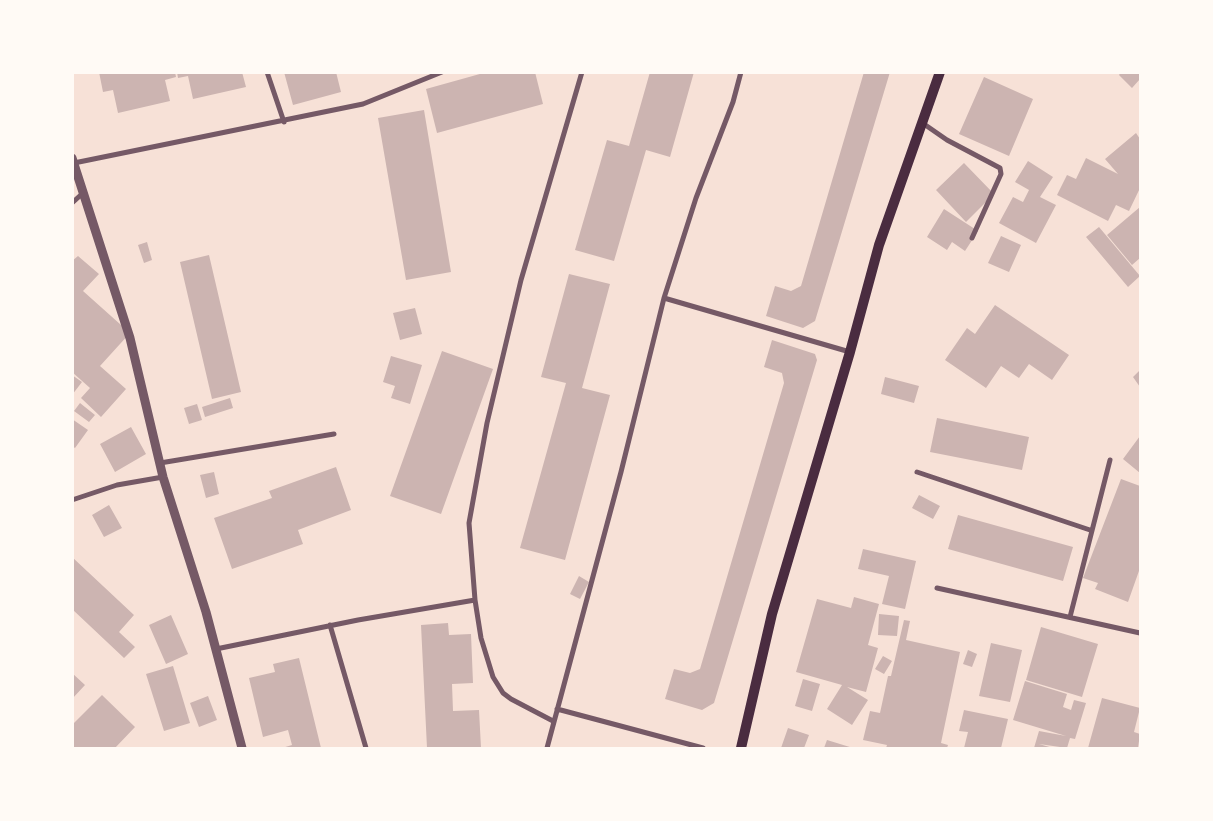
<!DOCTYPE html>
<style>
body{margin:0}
#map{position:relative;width:1213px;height:821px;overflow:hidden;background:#f7e1d7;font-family:Overpass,sans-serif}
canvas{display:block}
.frame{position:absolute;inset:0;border:74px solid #fffaf5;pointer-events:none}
</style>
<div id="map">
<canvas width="1213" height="821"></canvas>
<div class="frame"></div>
</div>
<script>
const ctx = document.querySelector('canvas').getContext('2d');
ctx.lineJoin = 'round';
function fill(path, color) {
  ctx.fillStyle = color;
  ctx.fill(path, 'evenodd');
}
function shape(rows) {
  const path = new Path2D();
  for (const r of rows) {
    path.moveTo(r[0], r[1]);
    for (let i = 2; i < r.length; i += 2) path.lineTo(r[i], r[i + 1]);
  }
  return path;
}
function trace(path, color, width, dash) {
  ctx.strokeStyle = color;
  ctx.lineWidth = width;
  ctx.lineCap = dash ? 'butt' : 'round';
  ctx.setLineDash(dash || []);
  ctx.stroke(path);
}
const building = shape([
 [99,72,175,72,176,77,165,80,170,101,118,113,113,90,103,92],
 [177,72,242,72,246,87,193,99,188,76,178,78],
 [284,72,336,72,341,92,293,105],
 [487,72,535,72,543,104,437,133,426,89],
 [650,72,694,72,670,157,646,150,614,261,575,250,607,140,629,146],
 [864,72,890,72,815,321,803,328,766,316,775,286,791,291,801,286],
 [1121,72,1140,72,1140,79,1132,88,1119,75],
 [984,77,1033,99,1009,156,959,134],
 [424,110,451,272,406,280,378,118],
 [1136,133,1140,139,1140,188,1129,211,1116,205,1108,221,1057,195,1067,175,1076,179,1086,158,1118,174,1105,159],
 [1028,161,1053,177,1040,197,1056,205,1036,243,999,223,1013,197,1023,202,1029,190,1015,182],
 [964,163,994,194,966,222,936,190],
 [1140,207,1140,258,1132,265,1107,235],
 [944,209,978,231,965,251,952,242,947,250,927,237],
 [1099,227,1140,276,1128,287,1086,237],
 [1001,236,1021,245,1009,272,988,263],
 [147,242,152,260,144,263,138,245],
 [209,255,241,392,212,399,180,262],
 [78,256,99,274,83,291,130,333,100,366,126,389,101,417,81,398,90,388,72,372,72,261],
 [569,274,610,284,582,388,610,395,565,560,520,548,566,383,541,377],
 [995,305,1069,355,1052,380,1029,364,1019,378,1001,366,986,388,945,360,967,328,975,334],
 [415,308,422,334,400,340,393,313],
 [772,340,815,354,817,360,714,703,702,710,665,699,674,669,690,673,700,669,784,383,782,373,764,367],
 [442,351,493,369,441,514,390,496],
 [391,356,422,365,410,404,391,398,395,386,383,382],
 [1140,370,1140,387,1133,377],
 [72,375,82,382,72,395],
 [885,377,919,386,914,403,881,394],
 [230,398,233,408,205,417,202,407],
 [80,403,95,415,89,422,74,411],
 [197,404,202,420,189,424,184,408],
 [937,418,1029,437,1022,470,930,452],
 [72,419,88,430,75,448,72,446],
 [131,427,146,454,115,472,100,444],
 [1140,436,1140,473,1123,459],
 [336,467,351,510,298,530,303,544,232,569,214,518,272,498,269,491],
 [214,472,219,494,206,498,200,475],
 [1121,479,1140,486,1140,568,1128,602,1095,589,1098,583,1083,578],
 [919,495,940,506,933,519,912,508],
 [109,505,122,528,104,537,92,515],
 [958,515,1073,547,1063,581,948,549],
 [863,549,916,561,905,609,882,604,889,576,858,569],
 [72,557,134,615,119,632,135,647,124,658,72,609],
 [579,576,589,582,580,599,570,594],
 [854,597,879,604,868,645,878,648,866,692,847,687,868,700,852,725,827,709,842,685,796,672,817,599,851,608],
 [879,614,899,616,897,636,878,635],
 [171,615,188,654,166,664,149,625],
 [904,620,910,621,906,640,960,652,941,743,948,745,947,748,886,748,887,745,863,740,870,711,880,713,888,676,891,676],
 [448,623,449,635,471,634,473,683,452,684,453,711,479,710,481,748,427,748,421,625],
 [1041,627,1098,644,1082,697,1026,680],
 [991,643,1022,650,1010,702,979,696],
 [968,650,977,654,972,667,963,664],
 [883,656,892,661,884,674,875,669],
 [299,658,321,748,282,748,292,745,288,730,263,737,249,678,275,672,273,664],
 [173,666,190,723,164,731,146,674],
 [72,673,85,685,72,699],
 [803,679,820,684,812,711,795,706],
 [1025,681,1067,694,1063,707,1071,710,1074,700,1086,703,1075,739,1070,738,1067,748,1039,744,1053,748,1034,748,1039,731,1066,736,1013,720],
 [102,695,135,727,115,748,72,748,72,725],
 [208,696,217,720,199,727,190,703],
 [1102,698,1140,708,1134,732,1140,734,1138,748,1088,748],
 [964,710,1008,719,1001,748,964,748,968,732,959,731],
 [788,728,809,735,804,748,781,748],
 [827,740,853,748,824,748]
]);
const minor = shape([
 [267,72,284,122],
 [921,122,947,140,1000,168,1001,174,972,238],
 [74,163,363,104,442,72],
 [72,203,83,193],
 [664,298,850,352],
 [160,463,334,434],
 [917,472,1090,530],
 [72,500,117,485,163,477],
 [937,588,1140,633],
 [1070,617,1110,460],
 [330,625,366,748],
 [216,649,358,620,475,600],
 [557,709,703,748],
 [553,721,511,699,503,693,493,677,481,638,475,600,469,523,487,423,521,280,582,72],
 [547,748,621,472,664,298,696,198,733,102,741,72]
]);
const tertiary = shape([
 [72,158,130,338,163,477,206,612,242,748]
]);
const secondary = shape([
 [741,748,772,614,850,352,879,245,940,72]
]);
fill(building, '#ccb4b1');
trace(minor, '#755966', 5);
trace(tertiary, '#755966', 9);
trace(secondary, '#4a2c40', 10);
</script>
